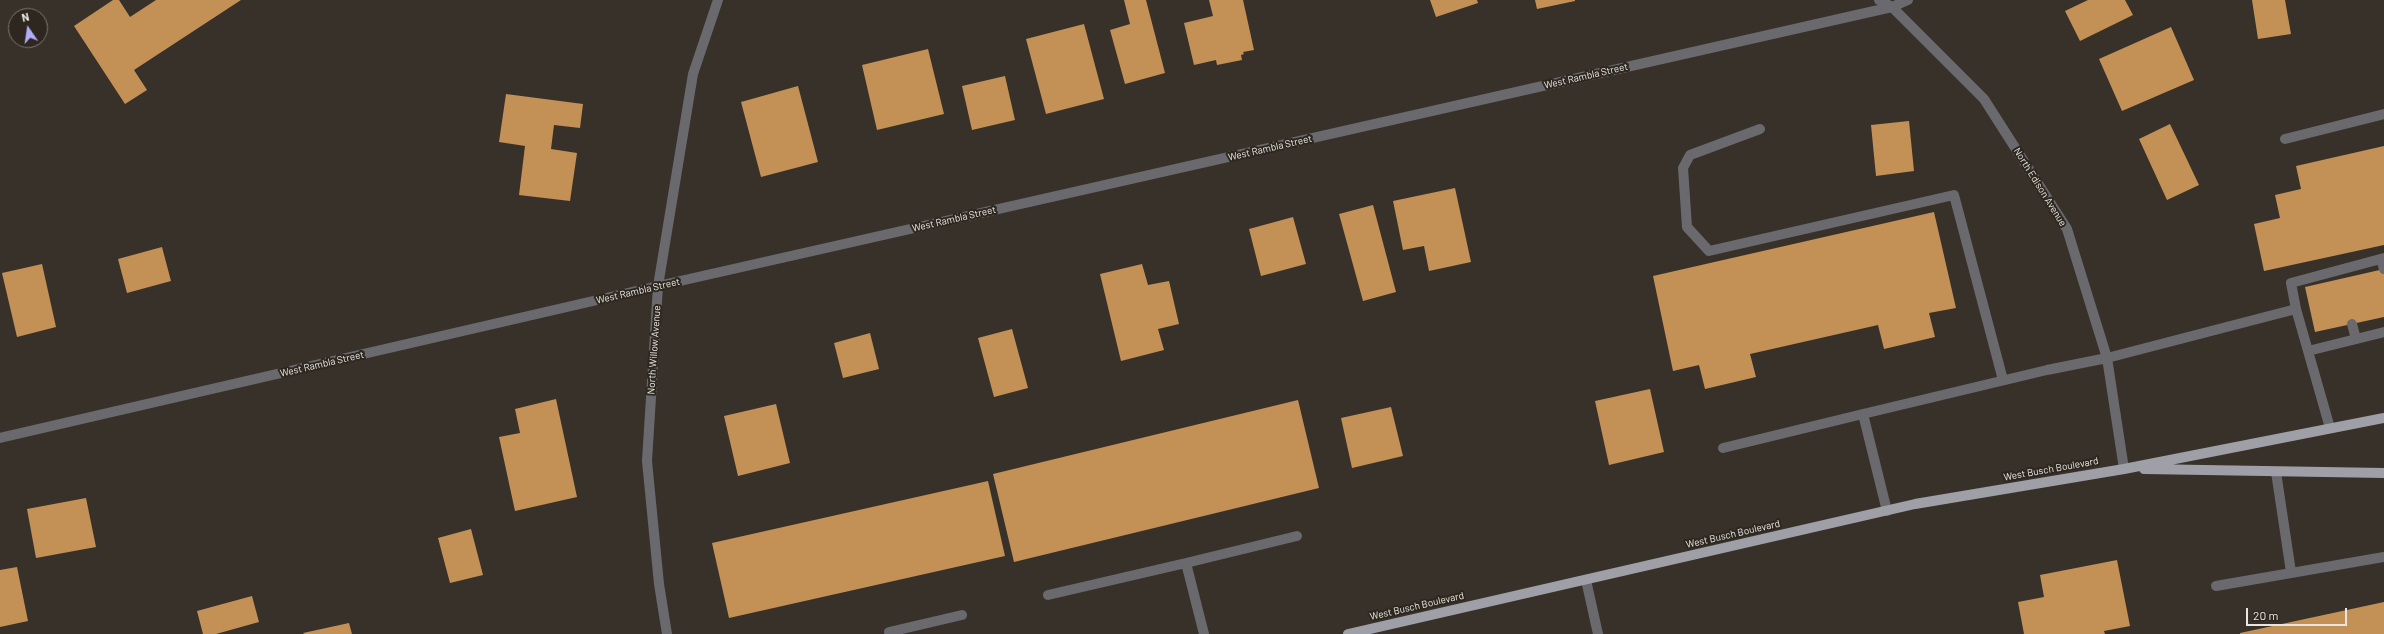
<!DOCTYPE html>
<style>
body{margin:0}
#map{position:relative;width:2384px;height:634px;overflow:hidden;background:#38312a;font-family:Barlow,sans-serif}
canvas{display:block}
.north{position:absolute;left:8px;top:8px;width:40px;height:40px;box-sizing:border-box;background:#2d2720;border:1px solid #78736d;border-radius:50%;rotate:347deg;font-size:11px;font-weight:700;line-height:16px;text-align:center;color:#e9e5e0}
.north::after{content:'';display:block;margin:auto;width:14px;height:18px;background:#b0aefa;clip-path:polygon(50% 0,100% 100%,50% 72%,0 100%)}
.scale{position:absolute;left:2246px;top:608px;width:101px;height:18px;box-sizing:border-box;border:2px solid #e9e5e0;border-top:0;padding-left:5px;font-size:12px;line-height:14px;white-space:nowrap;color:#e9e5e0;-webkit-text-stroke:3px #2d2720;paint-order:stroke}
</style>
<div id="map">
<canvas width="2384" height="634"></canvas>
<div class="north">N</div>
<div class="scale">20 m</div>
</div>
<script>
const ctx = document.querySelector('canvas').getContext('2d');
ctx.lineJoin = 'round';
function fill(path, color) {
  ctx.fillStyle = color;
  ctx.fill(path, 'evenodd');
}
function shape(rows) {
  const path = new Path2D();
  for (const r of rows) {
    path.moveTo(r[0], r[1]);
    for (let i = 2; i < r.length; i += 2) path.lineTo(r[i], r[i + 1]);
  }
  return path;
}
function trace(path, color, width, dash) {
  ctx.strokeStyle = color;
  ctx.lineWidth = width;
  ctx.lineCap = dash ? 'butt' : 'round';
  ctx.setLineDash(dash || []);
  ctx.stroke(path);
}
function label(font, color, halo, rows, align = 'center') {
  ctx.font = font + ' Barlow,sans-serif';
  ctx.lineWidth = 4;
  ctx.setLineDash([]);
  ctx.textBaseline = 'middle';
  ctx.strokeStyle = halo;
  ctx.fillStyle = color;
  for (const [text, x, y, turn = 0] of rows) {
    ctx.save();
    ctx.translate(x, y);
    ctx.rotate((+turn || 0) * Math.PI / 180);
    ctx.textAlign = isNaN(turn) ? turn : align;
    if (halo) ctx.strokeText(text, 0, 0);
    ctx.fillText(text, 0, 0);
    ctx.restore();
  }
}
const building = shape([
 [113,0,119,0,130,17,156,0,241,0,134,70,147,90,125,104,74,26],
 [1124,0,1146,0,1165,73,1125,84,1110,30,1130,24],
 [1209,0,1243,0,1254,50,1243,52,1244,54,1241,55,1242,60,1217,65,1216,60,1194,65,1184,23,1213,16],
 [1430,0,1477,0,1478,3,1436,17],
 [1535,0,1575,0,1575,1,1537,9],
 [2088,0,2125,0,2133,15,2080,41,2065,11],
 [2252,0,2285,0,2291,34,2258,39],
 [1084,24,1104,99,1046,114,1026,39],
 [2171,27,2194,80,2122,111,2099,59],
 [928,49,944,114,877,130,862,65],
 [1005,76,1015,120,972,130,962,86],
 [798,86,818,162,761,177,741,102],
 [506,94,583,104,580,128,554,125,551,149,577,153,570,201,519,195,525,146,499,142],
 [1909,121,1914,171,1876,176,1871,125],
 [2170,124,2199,185,2167,200,2139,139],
 [2384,146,2384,245,2264,271,2254,224,2280,218,2275,195,2301,189,2296,166],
 [1455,188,1471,262,1429,271,1424,246,1403,250,1393,201],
 [1373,205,1396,292,1363,301,1339,214],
 [1934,212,1956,308,1929,313,1935,337,1884,349,1878,325,1750,354,1756,377,1705,389,1699,365,1673,371,1653,276],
 [1293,217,1306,264,1261,276,1249,229],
 [162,247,171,281,127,293,118,259],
 [42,264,56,327,17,337,2,273],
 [1142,264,1148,285,1169,281,1179,324,1158,329,1164,350,1121,361,1100,274],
 [2384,269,2384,317,2315,332,2305,287],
 [1012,329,1028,388,994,397,978,338],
 [870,333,879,369,843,378,834,343],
 [1650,389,1664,452,1609,465,1595,401],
 [556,399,577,497,515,511,499,437,520,433,515,409],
 [1298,400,1319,488,1014,562,993,474],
 [776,404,790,463,738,476,724,416],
 [1391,407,1403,456,1352,468,1341,418],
 [988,481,1005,556,729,618,712,543],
 [86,498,96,547,36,558,27,509],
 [471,529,483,575,450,583,438,538],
 [2117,560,2130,626,2104,631,2105,634,2024,634,2018,602,2044,597,2040,575],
 [17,567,28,621,0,627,0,570],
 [252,596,259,622,216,634,203,634,197,611],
 [2384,602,2384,634,2240,634,2240,633],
 [349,623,352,634,304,634,303,633]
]);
const service = shape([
 [1760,129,1690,155,1683,168,1687,227,1709,251,1954,195,2003,380],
 [2285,139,2384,114],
 [2381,259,2384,269],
 [2296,309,2291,283,2384,258],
 [2352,324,2356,339],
 [2308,351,2384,332],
 [1723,448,1863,414],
 [2276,472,2291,572],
 [1887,511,1863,414,2047,370,2107,358,2296,309,2330,428],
 [1586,580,1598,634],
 [2216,586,2384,557],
 [1048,595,1186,563],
 [889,632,962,615],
 [1204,634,1186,563,1297,536]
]);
const minor = shape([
 [1879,0,1892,7,1984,99,2067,229,2107,358,2124,469],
 [0,438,658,286,1892,7,1908,0],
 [667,634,659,584,647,461,658,286,693,74,718,0]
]);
const primary = shape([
 [2144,469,2384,473],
 [1348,634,1915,504,2124,469,2384,418]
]);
const streetNames = [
 ["West Rambla Street",1586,76,-13],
 ["West Rambla Street",1270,148,-13],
 ["North Edison Avenue",2040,187,58],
 ["West Rambla Street",954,219,-13],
 ["West Rambla Street",638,291,-13],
 ["North Willow Avenue",654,350,-86],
 ["West Rambla Street",322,364,-13],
 ["West Busch Boulevard",2051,469,-10],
 ["West Busch Boulevard",1733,534,-13],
 ["West Busch Boulevard",1417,606,-13]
];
fill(building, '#c39156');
trace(service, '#69696e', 10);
trace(minor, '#69696e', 10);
trace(primary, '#9f9fa8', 10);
label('10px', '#e9e5e0', '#2d2720', streetNames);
</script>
